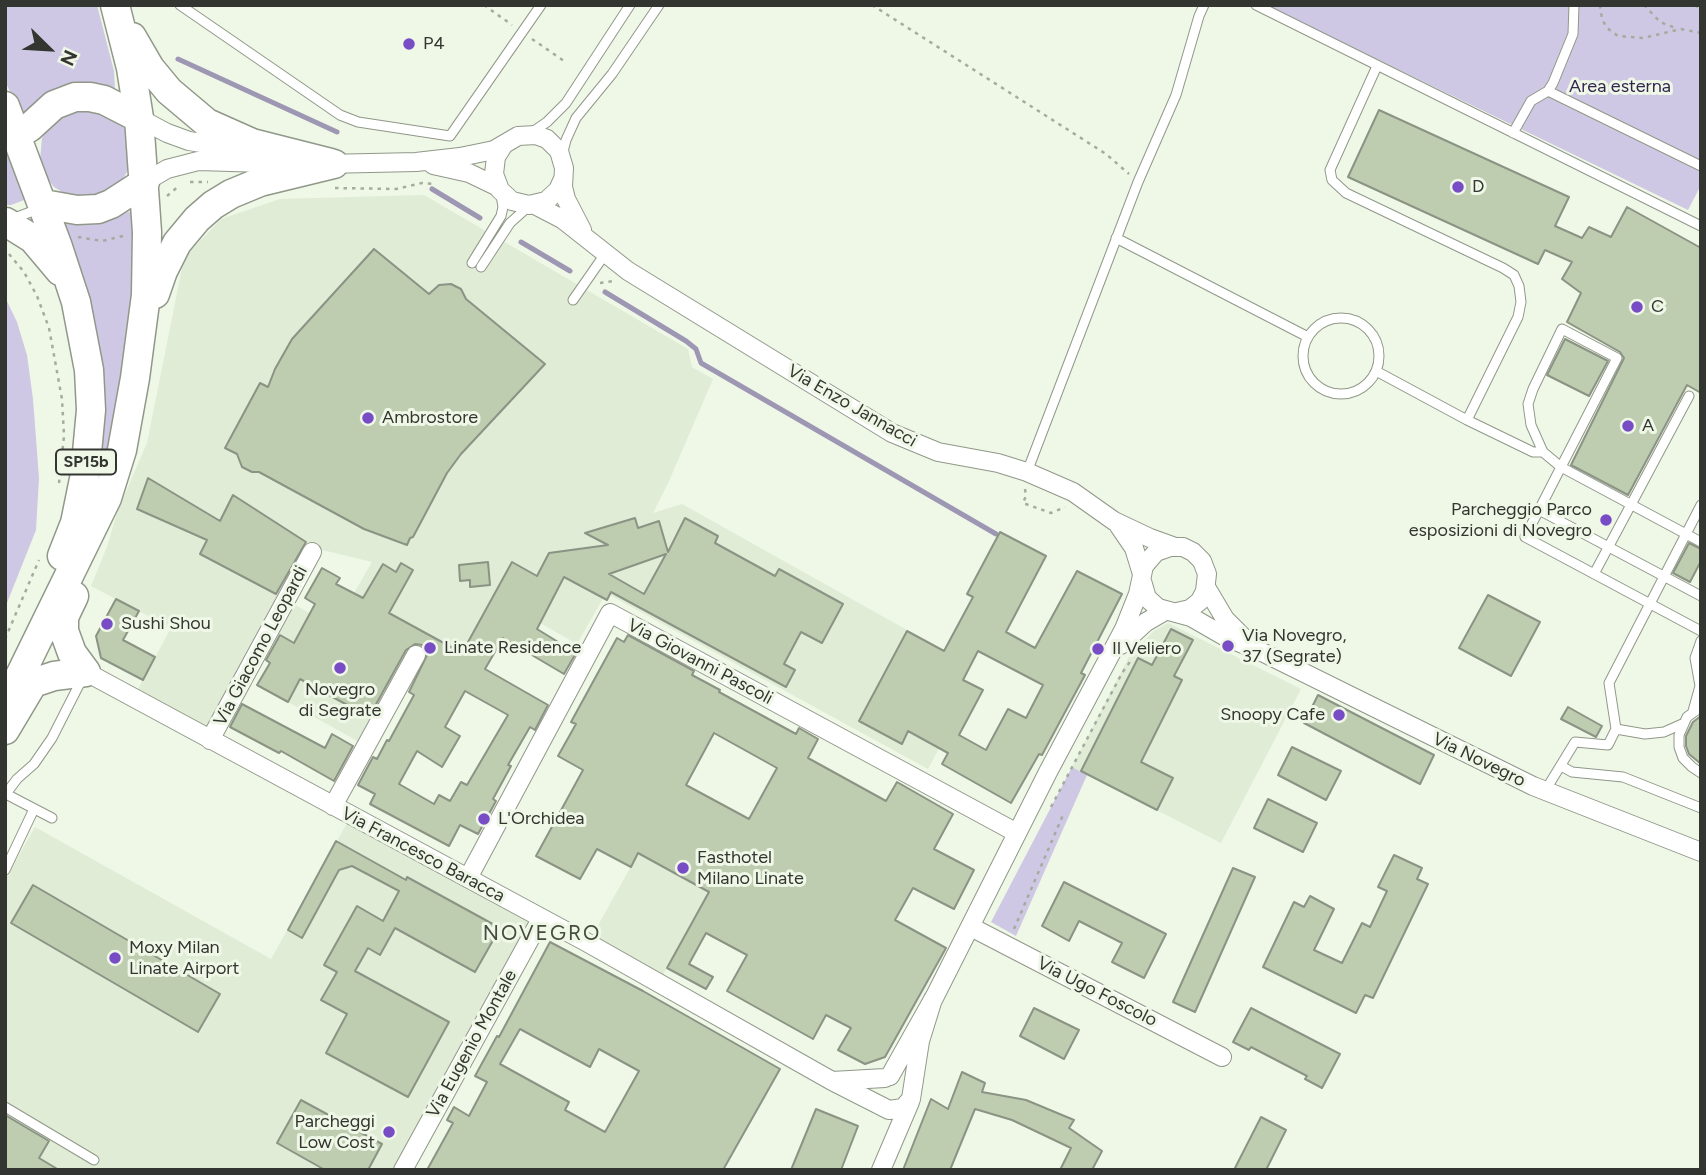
<!DOCTYPE html>
<style>
body{margin:0}
#map{position:relative;width:1706px;height:1175px;overflow:hidden;background:#eff7e7;font-family:Figtree,sans-serif}
canvas{display:block}
.frame{position:absolute;inset:0;border:7px solid #333630;pointer-events:none}
.north{position:absolute;left:14px;top:14px;width:70px;height:70px;-webkit-text-stroke:5px #eff7e7;paint-order:stroke;rotate:114deg;font-size:19px;font-weight:700;line-height:28px;text-align:center;color:#333630}
.north::after{content:'';display:block;margin:auto;width:24px;height:32px;background:#333630;clip-path:polygon(50% 0,100% 100%,50% 72%,0 100%)}
</style>
<div id="map">
<canvas width="1706" height="1175"></canvas>
<div class="frame"></div>
<div class="north">N</div>
</div>
<script>
const ctx = document.querySelector('canvas').getContext('2d');
ctx.lineJoin = 'round';
function fill(path, color) {
  ctx.fillStyle = color;
  ctx.fill(path, 'evenodd');
}
function shape(rows) {
  const path = new Path2D();
  for (const r of rows) {
    if (r.length === 3) {
      path.moveTo(r[0] + r[2], r[1]);
      path.arc(r[0], r[1], r[2], 0, 2 * Math.PI);
      continue;
    }
    path.moveTo(r[0], r[1]);
    for (let i = 2; i < r.length; i += 2) path.lineTo(r[i], r[i + 1]);
  }
  return path;
}
function trace(path, color, width, dash) {
  ctx.strokeStyle = color;
  ctx.lineWidth = width;
  ctx.lineCap = dash ? 'butt' : 'round';
  ctx.setLineDash(dash || []);
  ctx.stroke(path);
}
function label(font, color, halo, rows, align = 'center') {
  ctx.font = font + ' Figtree,sans-serif';
  ctx.lineWidth = 6;
  ctx.setLineDash([]);
  ctx.textBaseline = 'middle';
  ctx.strokeStyle = halo;
  ctx.fillStyle = color;
  for (const [text, x, y, turn = 0] of rows) {
    ctx.save();
    ctx.translate(x, y);
    ctx.rotate((+turn || 0) * Math.PI / 180);
    ctx.textAlign = isNaN(turn) ? turn : align;
    if (halo) ctx.strokeText(text, 0, 0);
    ctx.fillText(text, 0, 0);
    ctx.restore();
  }
}
const built = shape([
 [424,195,688,349,692,367,713,379,669,481,653,513,682,504,932,644,924,658,973,685,928,769,606,593,577,644,540,623,521,605,475,688,417,656,366,746,288,702,300,679,294,643,270,630,210,740,133,698,171,628,91,586,107,547,118,510,147,443,184,258,221,219,280,199],
 [314,548,372,562,342,614,328,623,286,600],
 [1168,623,1301,689,1221,843,1072,767,1130,655,1154,631],
 [669,775,749,819,659,982,588,943,638,854],
 [351,816,541,919,403,1170,5,1170,5,855,16,860,35,827,271,959]
]);
const green = shape([
 [5,5,97,5,114,71,115,90,27,113,19,111,5,81],
 [1265,5,1701,5,1701,185,1688,210],
 [89,106,122,124,126,131,129,168,122,181,97,198,67,195,54,187,45,175,40,160,42,138,54,119],
 [5,145,27,199,11,205,5,205],
 [132,211,134,233,133,293,128,338,109,447,92,499,65,219,100,219],
 [5,297,17,322,27,355,33,399,39,478,36,530,5,608],
 [1072,767,1087,775,1016,936,991,922]
]);
const stream = shape([
 [178,59,337,132],
 [432,189,480,218],
 [521,242,570,271],
 [605,292,686,341,696,349,701,363,996,534]
]);
const building = shape([
 [1379,110,1569,197,1555,226,1582,238,1589,227,1611,237,1627,207,1701,248,1701,393,1687,385,1628,495,1571,465,1624,358,1620,352,1567,322,1581,293,1562,279,1572,262,1545,250,1538,264,1348,177,1379,110],
 [374,249,429,294,439,285,451,284,461,289,466,299,545,364,461,454,447,473,413,537,410,538,407,545,364,529,259,472,252,472,242,467,237,454,225,448,260,383,268,387,275,369,292,339,374,249],
 [1565,339,1608,361,1589,396,1547,375,1565,339],
 [148,478,220,521,233,495,306,542,276,594,200,554,207,540,137,509,148,478],
 [635,518,638,528,659,521,668,552,685,518,718,536,715,543,775,576,779,569,843,604,822,643,801,632,784,664,795,670,786,687,611,592,607,600,564,577,537,629,576,653,564,674,503,638,485,669,548,705,535,730,530,727,508,765,511,766,493,799,496,801,478,834,460,825,449,846,370,804,375,794,358,785,373,757,377,759,387,740,389,741,414,695,409,692,427,655,422,645,415,644,406,650,369,717,300,679,288,702,257,685,270,663,266,660,280,635,294,643,315,604,305,598,322,568,340,578,336,584,363,598,383,564,396,572,401,563,413,570,389,613,462,653,512,562,537,576,549,553,608,545,585,533,635,518],
 [666,554,644,594,609,574,666,554],
 [465,691,508,715,467,785,461,782,450,801,439,795,434,804,399,784,417,751,442,767,460,736,445,727,465,691],
 [1000,532,1046,556,1006,632,1035,648,1077,571,1122,594,1081,673,1085,675,1042,755,1039,754,1011,803,942,764,948,753,908,731,902,744,859,721,907,631,944,651,973,597,967,594,1000,532],
 [978,651,1043,685,1026,718,1008,709,986,750,959,735,983,690,963,680,978,651],
 [1689,543,1701,549,1701,561,1690,582,1673,573,1689,543],
 [488,562,490,585,470,587,470,580,460,581,459,565,488,562],
 [1488,595,1540,622,1511,676,1459,648,1488,595],
 [116,599,139,611,123,640,155,657,143,680,101,658,96,636,116,599],
 [1171,629,1193,640,1174,676,1182,680,1141,762,1173,778,1157,810,1081,771,1138,658,1152,665,1171,629],
 [628,635,694,671,692,675,720,690,719,692,796,734,799,728,818,739,808,758,886,801,897,782,953,814,934,849,974,870,954,909,913,888,895,920,946,948,885,1057,865,1064,838,1050,851,1028,826,1015,813,1039,727,991,747,955,706,933,689,964,713,977,706,989,667,968,709,892,638,853,631,867,597,849,580,879,536,856,583,770,558,756,576,724,571,722,617,638,624,642,628,635],
 [714,733,777,768,749,819,686,785,714,733],
 [1318,695,1434,755,1420,784,1304,723,1318,695],
 [242,704,325,748,332,734,353,746,334,781,281,751,279,753,230,727,242,704],
 [1568,707,1602,726,1596,737,1561,719,1568,707],
 [1701,716,1701,764,1689,754,1686,746,1686,736,1693,722,1701,716],
 [1292,747,1341,771,1326,800,1278,775,1292,747],
 [1268,799,1317,823,1303,852,1254,828,1268,799],
 [336,841,406,880,407,877,500,928,475,972,395,928,380,955,368,948,355,971,449,1022,408,1097,326,1053,347,1014,321,1000,337,972,324,965,357,906,383,921,399,891,352,866,339,870,302,938,288,930,336,841],
 [1394,855,1422,868,1417,879,1428,884,1373,998,1365,995,1356,1013,1263,967,1294,902,1304,907,1310,896,1334,909,1314,950,1342,963,1362,923,1370,927,1387,891,1378,887,1394,855],
 [1233,868,1255,877,1195,1012,1173,1002,1233,868],
 [1064,882,1166,934,1144,978,1112,962,1122,943,1079,921,1069,941,1042,926,1064,882],
 [33,885,220,994,198,1032,11,923,33,885],
 [550,942,643,991,780,1069,723,1170,427,1170,453,1123,447,1120,454,1107,469,1116,487,1082,475,1076,497,1036,499,1037,550,942],
 [520,1029,590,1067,599,1049,639,1071,605,1132,565,1110,569,1102,500,1064,520,1029],
 [1034,1008,1079,1030,1064,1059,1020,1036,1034,1008],
 [1251,1008,1340,1054,1322,1088,1305,1079,1307,1076,1251,1047,1249,1050,1233,1042,1251,1008],
 [962,1072,985,1083,982,1092,1026,1100,1074,1120,1069,1128,1102,1151,1092,1170,1060,1170,1071,1148,1012,1120,975,1109,950,1170,903,1170,931,1099,948,1109,962,1072],
 [301,1100,382,1144,368,1170,325,1170,277,1143,301,1100],
 [816,1109,858,1126,841,1170,791,1170,816,1109],
 [5,1115,49,1141,39,1158,59,1170,5,1170,5,1115],
 [1261,1117,1286,1130,1266,1170,1234,1170,1261,1117]
]);
const path = shape([
 [484,5,512,25],
 [872,5,1106,154,1129,174],
 [1600,5,1602,19,1607,28,1618,36,1643,38,1681,29,1701,33],
 [1644,5,1660,22,1678,29],
 [1695,5,1701,11],
 [532,39,567,63],
 [190,182,208,182],
 [335,188,396,189,422,183,436,184],
 [167,196,180,185],
 [78,237,102,241,127,235],
 [9,254,24,272,37,296,49,328,62,399,64,436,59,483],
 [600,283,614,281],
 [1025,489,1026,496,1023,503,1051,513,1065,507],
 [5,639,39,560],
 [1051,807,1122,673,1132,659],
 [1014,929,1063,815]
]);
const service = shape([
 [180,5,340,115,358,122,450,136,541,5],
 [1256,5,1701,226],
 [1377,66,1330,170,1332,180,1346,193,1503,268,1514,275,1519,286,1521,302,1518,317,1467,420],
 [1548,91,1701,166],
 [531,133,547,122,566,103,630,5],
 [1513,133,1531,101,1548,91,1553,83,1573,34,1574,5],
 [562,155,566,140,576,118,612,74,659,5],
 [12,219,41,208],
 [1116,238,1308,337],
 [472,263,501,216,503,207,501,195],
 [481,267,510,223,529,206],
 [573,300,605,254],
 [1341,356,38],
 [1376,371,1467,420,1533,452,1543,452],
 [1027,472,1138,182,1176,95,1199,16,1204,5],
 [1539,510,1525,537,1701,631],
 [1701,542,1561,467,1543,452,1531,425,1528,404,1533,389,1562,329,1617,358,1561,467,1539,510,1701,596],
 [1594,574,1689,396],
 [1701,707,1687,717,1679,735,1679,747,1683,758,1692,767,1701,773],
 [1693,711,1700,686,1695,658,1701,641],
 [1616,729,1645,734,1664,732,1682,724],
 [1561,766,1572,772,1623,777,1701,808],
 [1545,791,1575,742,1608,745,1616,729,1609,683,1701,505],
 [6,794,52,818],
 [5,795,17,779,34,764,52,738,83,677],
 [5,870,34,809],
 [5,1107,94,1160]
]);
const minor = shape([
 [139,118,167,133,189,141,251,151],
 [503,146,496,157,494,174,500,190,512,201,529,205,546,201,558,190,563,179],
 [325,164,416,162,460,157,494,150,518,136,536,135,547,139,559,151,564,168,563,187,566,199,582,230],
 [433,165,469,173,498,187],
 [145,182,167,169,198,161,297,164],
 [535,205,562,219,628,271,892,433,938,452,998,463,1027,472,1073,492,1114,521,1150,538,1175,547],
 [1119,526,1134,548,1142,574],
 [1142,581,1147,598,1158,608,1191,617,1224,636,1264,653,1533,786,1701,852],
 [1206,587,1225,619,1247,641],
 [1121,645,1146,622,1165,611],
 [86,672,588,943,832,1081,889,1110,903,1108,911,1099,920,1041,933,999],
 [210,740,312,552],
 [333,806,416,655],
 [468,878,610,613,1017,833],
 [971,927,1222,1057],
 [890,1076,935,996,1048,772,1124,629,1138,594,1144,566,1156,552,1170,547,1183,547,1193,552,1202,561,1207,574,1205,591,1200,601,1190,609,1177,612],
 [832,1081,885,1078],
 [403,1170,541,919],
 [881,1170,910,1102]
]);
const primary = shape([
 [132,37,150,68,169,91,207,123,252,143,331,163],
 [5,106,58,247,76,302,89,370,91,410,85,474,75,523,62,556],
 [17,135,30,127,54,105,75,97,90,97,104,100,139,118],
 [43,207,49,205,77,210,98,209,111,204,145,182],
 [6,222,33,239,60,271],
 [155,294,163,271,177,243,197,219,213,205,231,194,260,182,334,164],
 [5,706,107,498,122,450,135,378,146,295,147,232,139,118,131,68,115,5],
 [5,730,33,683,54,676,86,672,72,653,64,631,64,617,74,596]
]);
const markers = [
 [409,44,7,"#774cc5"],
 [1458,187,7,"#774cc5"],
 [1637,307,7,"#774cc5"],
 [368,418,7,"#774cc5"],
 [1628,426,7,"#774cc5"],
 [1606,520,7,"#774cc5"],
 [107,624,7,"#774cc5"],
 [1228,646,7,"#774cc5"],
 [430,648,7,"#774cc5"],
 [1098,649,7,"#774cc5"],
 [340,668,7,"#774cc5"],
 [1339,715,7,"#774cc5"],
 [484,819,7,"#774cc5"],
 [683,868,7,"#774cc5"],
 [115,958,7,"#774cc5"],
 [389,1132,7,"#774cc5"]
];
const shields = [
 [86,462,60]
];
const shieldNames = [
 ["SP15b",86,462]
];
const poiNames = [
 ["P4",423,44],
 ["D",1472,187],
 ["C",1651,307],
 ["Ambrostore",382,418],
 ["A",1642,426],
 ["Parcheggio Parco",1592,510,"right"],
 ["esposizioni di Novegro",1592,531,"right"],
 ["Sushi Shou",121,624],
 ["Via Novegro,",1242,636],
 ["37 (Segrate)",1242,657],
 ["Linate Residence",444,648],
 ["Il Veliero",1112,649],
 ["Novegro",340,690,"center"],
 ["di Segrate",340,711,"center"],
 ["Snoopy Cafe",1325,715,"right"],
 ["L'Orchidea",498,819],
 ["Fasthotel",697,858],
 ["Milano Linate",697,879],
 ["Moxy Milan",129,948],
 ["Linate Airport",129,969],
 ["Parcheggi",375,1122,"right"],
 ["Low Cost",375,1143,"right"]
];
const parkNames = [
 ["Area esterna",1620,87]
];
const streetNames = [
 ["Via Enzo Jannacci",852,406,30],
 ["Via Giacomo Leopardi",261,646,-62],
 ["Via Giovanni Pascoli",700,662,28],
 ["Via Novegro",1479,760,26],
 ["Via Francesco Baracca",423,855,28],
 ["Via Ugo Foscolo",1097,992,27],
 ["Via Eugenio Montale",472,1044,-61]
];
const quarterNames = [
 ["NOVEGRO",542,934]
];
fill(built, '#e0ecd5');
fill(green, '#cec8e4');
trace(stream, '#9d97b3', 5);
fill(building, '#beccb0');
trace(building, '#8b9384', 2);
trace(service, '#909889', 11);
trace(minor, '#909889', 20);
trace(primary, '#909889', 31);
trace(path, '#a5ab9f', 2.5, [3.5, 5]);
trace(service, '#fff', 9);
trace(minor, '#fff', 18);
trace(primary, '#fff', 28);
for (const [x, y, r, color] of markers) {
  const dot = new Path2D();
  dot.arc(x, y, r, 0, 2 * Math.PI);
  ctx.fillStyle = color;
  ctx.fill(dot);
  trace(dot, '#eff7e7', 2.5);
}
for (const [x, y, w] of shields) {
  const box = new Path2D();
  box.roundRect(x - w / 2, y - 12.5, w, 25, 5);
  ctx.fillStyle = '#eff7e7';
  ctx.fill(box);
  trace(box, '#333630', 2);
}
label('bold 16px', '#333630', null, shieldNames);
label('18px', '#333630', '#eff7e7', poiNames, 'left');
label('18px', '#32264e', '#eff7e7', parkNames);
label('18px', '#333630', '#eff7e7', streetNames);
ctx.letterSpacing = '2px';
label('21px', '#464d3f', '#eff7e7', quarterNames);
ctx.letterSpacing = '0px';
</script>
